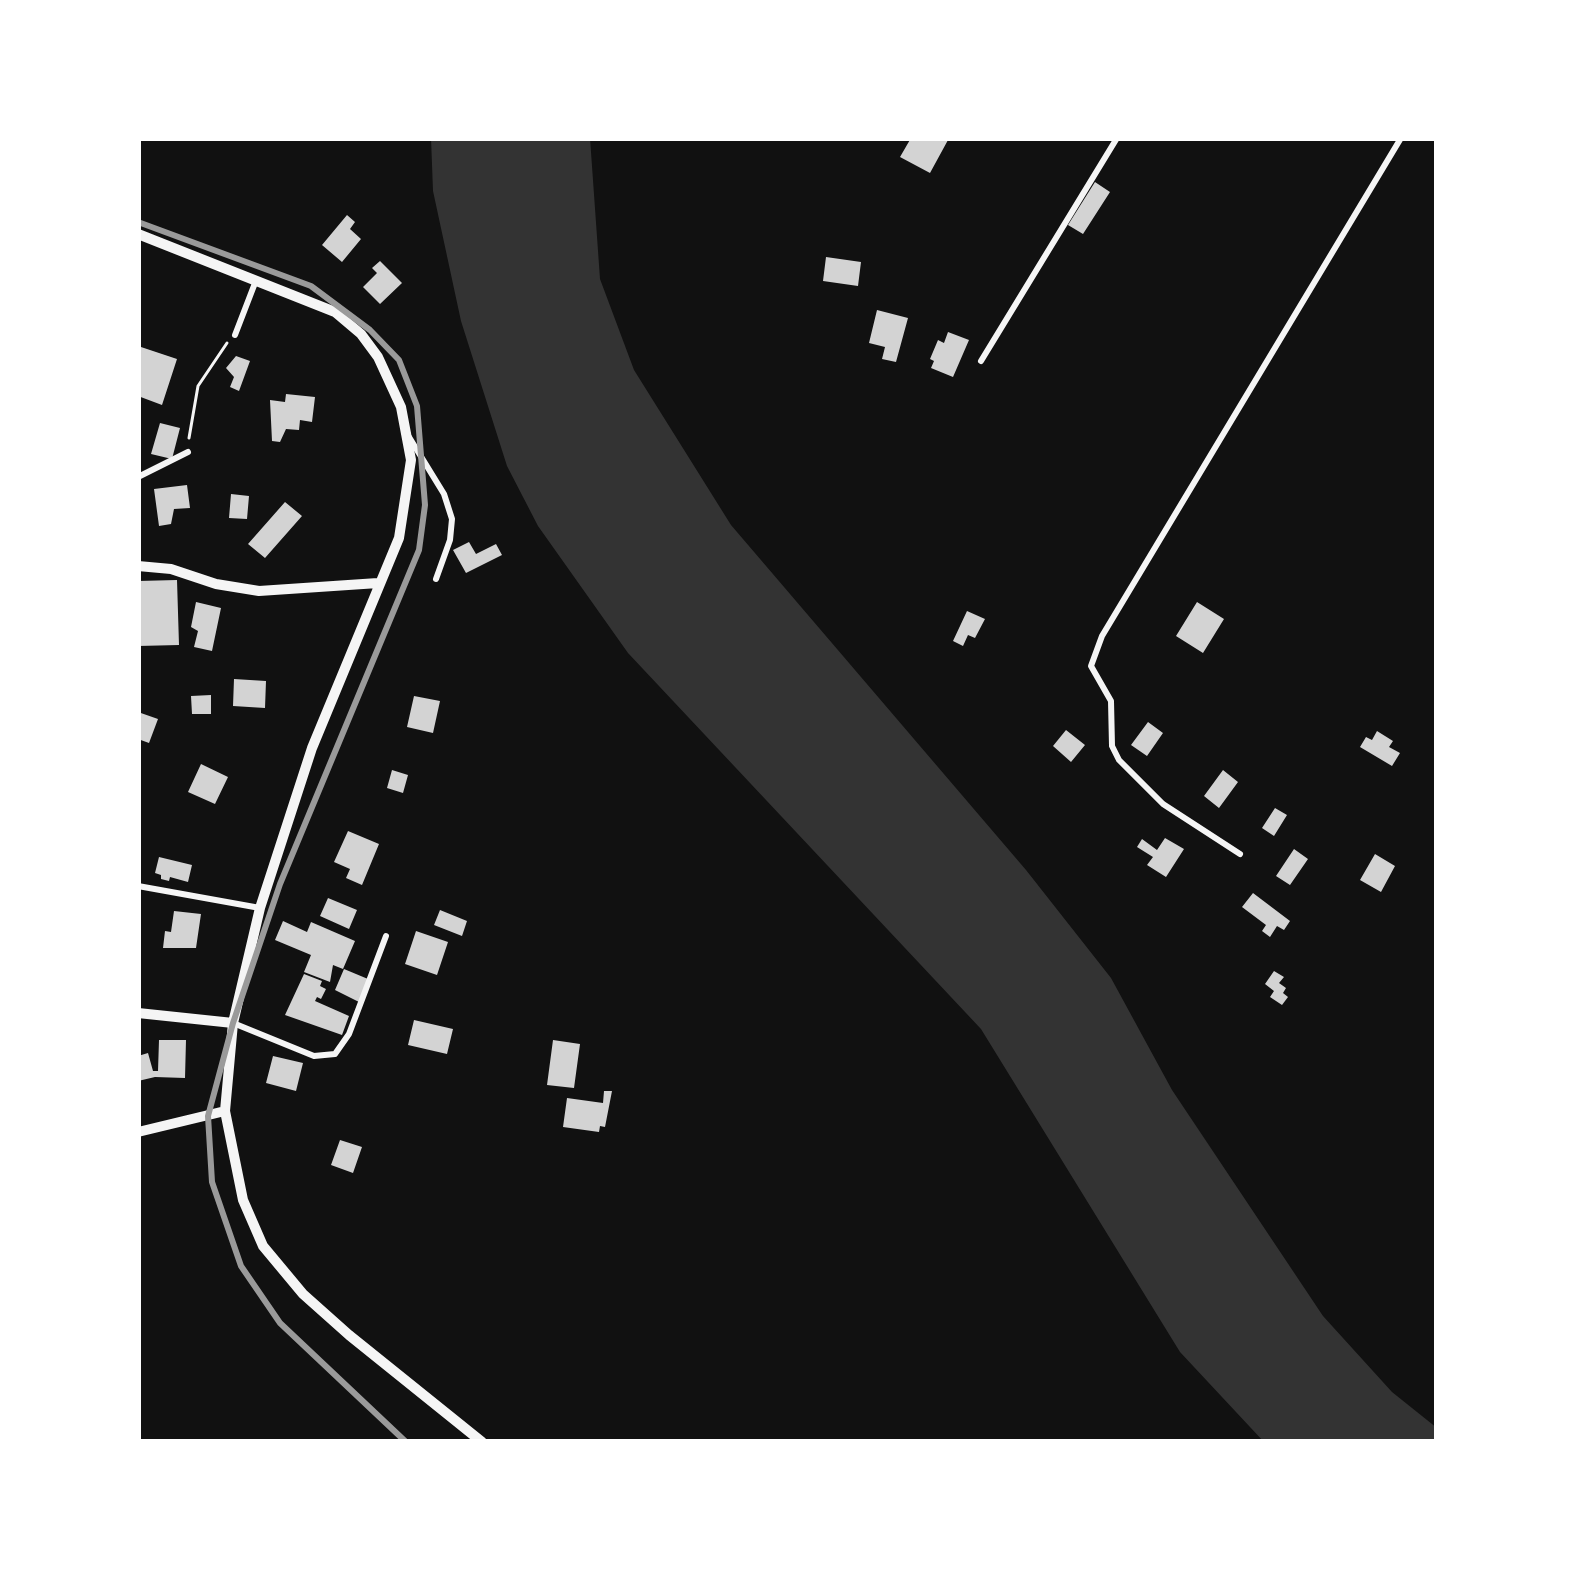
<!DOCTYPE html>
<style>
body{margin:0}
#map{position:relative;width:1575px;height:1580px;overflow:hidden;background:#111;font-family:Overpass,sans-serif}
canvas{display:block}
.frame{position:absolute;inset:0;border:141px solid #fff;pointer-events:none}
</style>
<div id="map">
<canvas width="1575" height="1580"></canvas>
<div class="frame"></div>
</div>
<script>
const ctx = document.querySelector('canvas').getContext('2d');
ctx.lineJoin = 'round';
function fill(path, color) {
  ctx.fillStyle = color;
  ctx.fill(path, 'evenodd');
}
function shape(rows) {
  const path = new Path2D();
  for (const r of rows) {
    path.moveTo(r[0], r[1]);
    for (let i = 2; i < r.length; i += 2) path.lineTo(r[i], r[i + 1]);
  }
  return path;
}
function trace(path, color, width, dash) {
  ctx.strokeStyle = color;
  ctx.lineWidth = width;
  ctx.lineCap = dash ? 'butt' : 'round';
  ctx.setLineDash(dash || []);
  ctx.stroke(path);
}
const water = shape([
 [431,138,590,138,600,279,634,370,731,525,1026,870,1111,978,1172,1090,1323,1316,1392,1392,1437,1428,1437,1442,1264,1442,1180,1352,981,1029,628,653,538,526,507,466,461,321,433,191]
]);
const building = shape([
 [911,138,948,140,930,173,900,157],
 [1095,182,1110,192,1083,234,1068,225],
 [347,215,355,222,350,229,361,239,342,262,322,245],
 [826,257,861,262,858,286,823,281],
 [380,261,402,283,380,304,363,287,377,273,372,268],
 [877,310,908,318,896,362,882,359,885,347,869,343],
 [948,332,969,340,953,377,931,368,934,361,930,359,938,340,944,343],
 [138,346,177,359,162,405,138,396],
 [236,356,250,361,239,391,230,387,234,377,226,368],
 [286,394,315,397,312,422,300,420,299,430,286,429,280,442,272,441,270,400,285,402],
 [160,423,180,428,172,459,151,454],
 [187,485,190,508,174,509,171,524,159,526,154,489],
 [231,494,249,496,247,519,229,518],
 [285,502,302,516,265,558,248,544],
 [469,542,476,554,496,544,502,555,466,573,453,550],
 [177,580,179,645,138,646,138,581],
 [196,602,221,608,212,651,194,647,198,631,191,627],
 [1197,602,1224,619,1203,653,1176,636],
 [967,611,985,619,975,638,968,635,963,646,953,641],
 [234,679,266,681,265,708,233,706],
 [211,695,211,714,192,714,191,696],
 [414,696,440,701,433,733,407,727],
 [138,712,158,719,149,743,138,739],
 [1148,722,1163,733,1147,756,1131,745],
 [1066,730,1085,745,1071,762,1053,746],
 [1377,731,1393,741,1389,747,1400,753,1392,766,1360,747,1366,737,1372,740],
 [201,764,228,777,215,804,188,792],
 [392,770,408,775,403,793,387,788],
 [1223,770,1238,782,1219,808,1204,796],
 [1275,808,1287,815,1274,836,1262,828],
 [348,831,379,844,362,885,346,878,350,869,334,862],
 [1165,838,1184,849,1166,877,1147,865,1153,857,1137,847,1142,839,1157,850],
 [1294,849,1308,859,1290,885,1276,876],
 [1375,854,1395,866,1381,892,1360,880],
 [159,857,192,865,188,882,170,877,169,881,161,879,161,875,155,873],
 [1253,893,1290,921,1284,930,1277,926,1270,937,1262,931,1266,925,1242,907],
 [328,898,357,910,349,929,320,916],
 [440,910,467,921,462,936,434,925],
 [174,911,201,914,196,948,163,948,165,931,171,932],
 [283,921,307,932,311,922,355,941,343,969,333,965,330,982,304,972,311,955,275,940],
 [416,931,448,942,437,975,405,964],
 [344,969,368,979,359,1002,335,990],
 [1274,971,1284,977,1279,983,1286,988,1283,993,1288,997,1282,1005,1270,997,1274,991,1265,984],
 [304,974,322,981,320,986,326,989,321,999,317,997,315,1001,349,1016,342,1035,285,1015],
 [414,1020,453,1029,447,1054,408,1045],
 [159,1040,186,1040,185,1078,155,1077,138,1081,138,1056,148,1053,153,1071,158,1071],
 [553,1040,580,1044,574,1088,547,1085],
 [273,1056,303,1063,296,1091,266,1083],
 [604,1091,612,1091,605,1127,600,1126,599,1132,563,1127,567,1098,603,1103],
 [340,1140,362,1147,353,1173,331,1165]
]);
const path = shape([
 [189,438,198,386,227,343]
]);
const service = shape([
 [235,335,255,283],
 [981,361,1117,138],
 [409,437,444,494,452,519,450,540,436,579],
 [138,477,188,452],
 [1240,854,1163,804,1119,760,1112,746,1111,701,1091,666,1102,636,1401,138],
 [138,886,260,908],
 [233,1023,314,1056,335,1054,349,1034,386,936]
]);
const minor = shape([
 [138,234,335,312,361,334,378,357,401,407,411,460,399,538,312,748,260,908,233,1023,225,1111,243,1200,263,1246,303,1294,349,1335,482,1442],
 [138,566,171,569,216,584,259,591,378,583],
 [138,1013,233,1023],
 [138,1132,225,1111]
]);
const rail = shape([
 [138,222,311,286,370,330,399,360,417,406,425,505,419,550,280,884,233,1023,208,1116,212,1182,241,1266,280,1323,406,1442]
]);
fill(water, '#333');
fill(building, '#d3d3d3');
trace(path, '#f5f5f5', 3);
trace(service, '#f5f5f5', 6);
trace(minor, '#f5f5f5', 10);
trace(rail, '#9a9a9a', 6);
</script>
